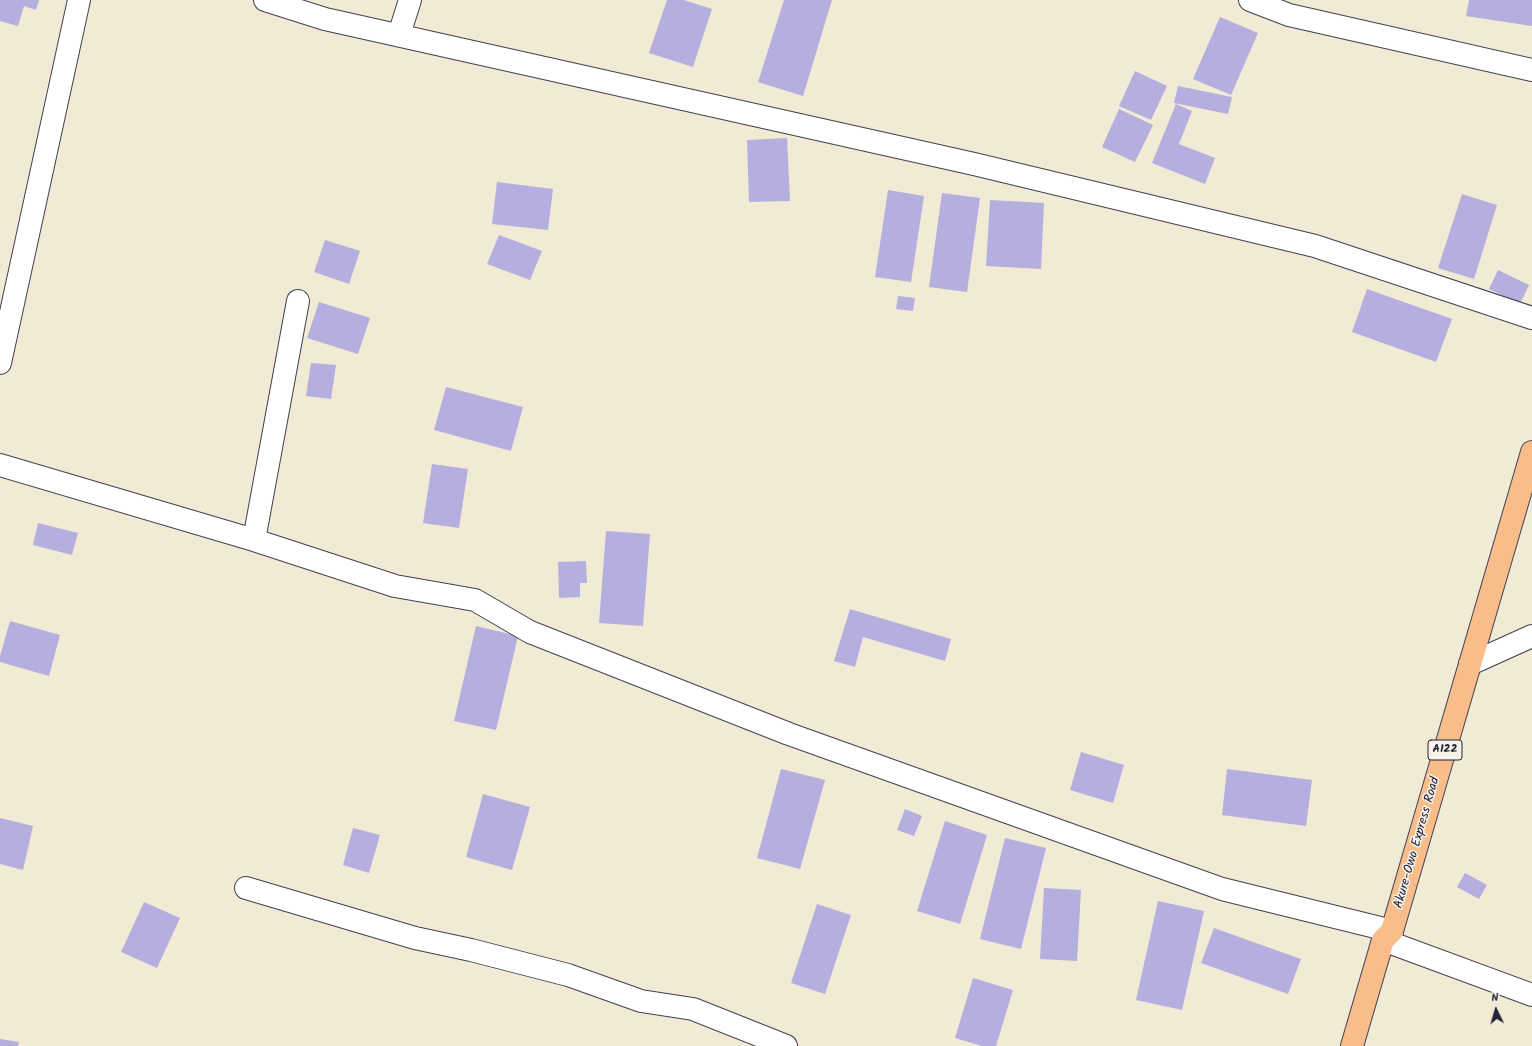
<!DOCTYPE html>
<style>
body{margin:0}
#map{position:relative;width:1532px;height:1046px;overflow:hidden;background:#f1ead4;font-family:Kalam,sans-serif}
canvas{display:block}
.north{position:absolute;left:1476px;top:990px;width:40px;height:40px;-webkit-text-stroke:3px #f7f3e8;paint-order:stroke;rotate:355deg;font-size:11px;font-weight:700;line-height:16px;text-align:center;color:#22223b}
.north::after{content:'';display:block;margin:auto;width:14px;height:18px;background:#22223b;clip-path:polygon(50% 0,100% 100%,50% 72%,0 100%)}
</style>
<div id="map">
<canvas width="1532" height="1046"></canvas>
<div class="north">N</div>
</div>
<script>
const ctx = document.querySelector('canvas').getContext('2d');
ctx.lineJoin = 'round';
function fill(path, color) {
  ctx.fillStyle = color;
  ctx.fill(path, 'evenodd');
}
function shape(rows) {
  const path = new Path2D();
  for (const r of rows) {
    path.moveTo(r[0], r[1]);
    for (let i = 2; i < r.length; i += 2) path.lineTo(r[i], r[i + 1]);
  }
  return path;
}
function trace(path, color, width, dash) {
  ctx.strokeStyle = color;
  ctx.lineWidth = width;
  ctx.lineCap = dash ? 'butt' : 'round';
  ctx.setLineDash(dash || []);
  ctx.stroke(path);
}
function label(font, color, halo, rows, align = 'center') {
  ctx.font = font + ' Kalam,sans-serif';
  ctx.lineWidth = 3;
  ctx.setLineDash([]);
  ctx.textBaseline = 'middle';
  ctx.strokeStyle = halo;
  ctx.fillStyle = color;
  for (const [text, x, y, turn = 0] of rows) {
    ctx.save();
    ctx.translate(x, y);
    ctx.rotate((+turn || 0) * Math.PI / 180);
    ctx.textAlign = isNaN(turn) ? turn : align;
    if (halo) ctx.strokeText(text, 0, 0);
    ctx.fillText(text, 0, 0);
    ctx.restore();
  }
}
const building = shape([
 [0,0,39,0,36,10,24,6,18,26,0,21],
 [667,0,684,0,712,9,693,67,649,53],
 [784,0,832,0,803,96,758,82],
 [1469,0,1532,0,1532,26,1466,16],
 [1220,17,1258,33,1231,95,1193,79],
 [1135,71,1167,86,1151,120,1119,106],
 [1178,86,1232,97,1228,114,1174,103],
 [1176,104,1192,111,1179,144,1215,158,1205,184,1152,163],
 [1119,109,1153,125,1135,162,1102,147],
 [787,138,790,201,749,202,747,140],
 [497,182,553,189,548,230,492,224],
 [888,190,924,196,911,282,875,277],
 [942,193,980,198,967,292,929,287],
 [1462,194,1497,205,1474,279,1438,268],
 [990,200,1044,203,1041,269,986,266],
 [499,235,542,251,530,280,487,264],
 [325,240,360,251,349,284,314,272],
 [1498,270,1529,285,1520,304,1489,289],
 [1367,289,1452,319,1436,362,1352,332],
 [898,296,915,298,913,311,896,309],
 [319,302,370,318,358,354,307,338],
 [311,363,336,365,331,399,306,396],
 [446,387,523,407,511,451,434,430],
 [432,464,468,469,459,528,423,523],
 [38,523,78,533,72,555,33,545],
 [606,531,650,534,643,626,599,623],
 [586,561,587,583,580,583,580,597,559,598,558,562],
 [850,609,951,639,945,661,863,637,855,667,834,661],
 [10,621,60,635,49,676,0,662,0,656],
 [476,626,518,636,496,730,454,721],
 [1081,752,1124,765,1113,803,1070,790],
 [781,769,825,780,800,869,757,858],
 [1227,769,1312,780,1306,826,1222,815],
 [483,794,530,807,512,870,466,857],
 [905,809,922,816,914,836,897,830],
 [0,818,33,826,23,870,0,864],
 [945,821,987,835,960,924,917,911],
 [353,828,380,835,369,873,343,865],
 [1005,838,1046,848,1021,949,980,939],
 [1465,873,1487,885,1479,899,1457,887],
 [1044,888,1081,890,1077,961,1040,959],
 [1158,901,1204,911,1182,1010,1136,1000],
 [144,902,180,918,157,968,121,952],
 [817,904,851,915,825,994,791,983],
 [1214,928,1301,959,1288,994,1201,963],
 [973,978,1013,990,996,1046,982,1046,955,1038],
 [0,1039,19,1042,18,1046,0,1046]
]);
const minor = shape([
 [265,0,325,19,974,164,1315,246,1532,318],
 [1250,0,1289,15,1532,70],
 [399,35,410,0],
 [0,363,79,0],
 [0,465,254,540,395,586,475,600,530,632,789,734,1222,889,1392,931],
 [254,540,298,301],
 [1470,664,1532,636],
 [246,888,415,938,471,950,568,975,641,1001,693,1009,786,1046],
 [1383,940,1532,995]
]);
const highway = shape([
 [1352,1046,1383,940,1392,931,1532,452]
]);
const shields = [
 [1445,750,34]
];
const shieldNames = [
 ["A122",1445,750]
];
const streetNames = [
 ["Akure-Owo Express Road",1418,843,-74]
];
fill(building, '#b5afdf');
trace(minor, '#414052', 24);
trace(highway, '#414052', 24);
trace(minor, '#fff', 22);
trace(highway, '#f8bd89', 22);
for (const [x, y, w] of shields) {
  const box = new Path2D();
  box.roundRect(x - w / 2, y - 10, w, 20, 3);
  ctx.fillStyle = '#f7f3e8';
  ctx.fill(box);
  trace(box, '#22223b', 1);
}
label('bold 12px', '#22223b', null, shieldNames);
label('13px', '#22223b', '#f7f3e8', streetNames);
</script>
